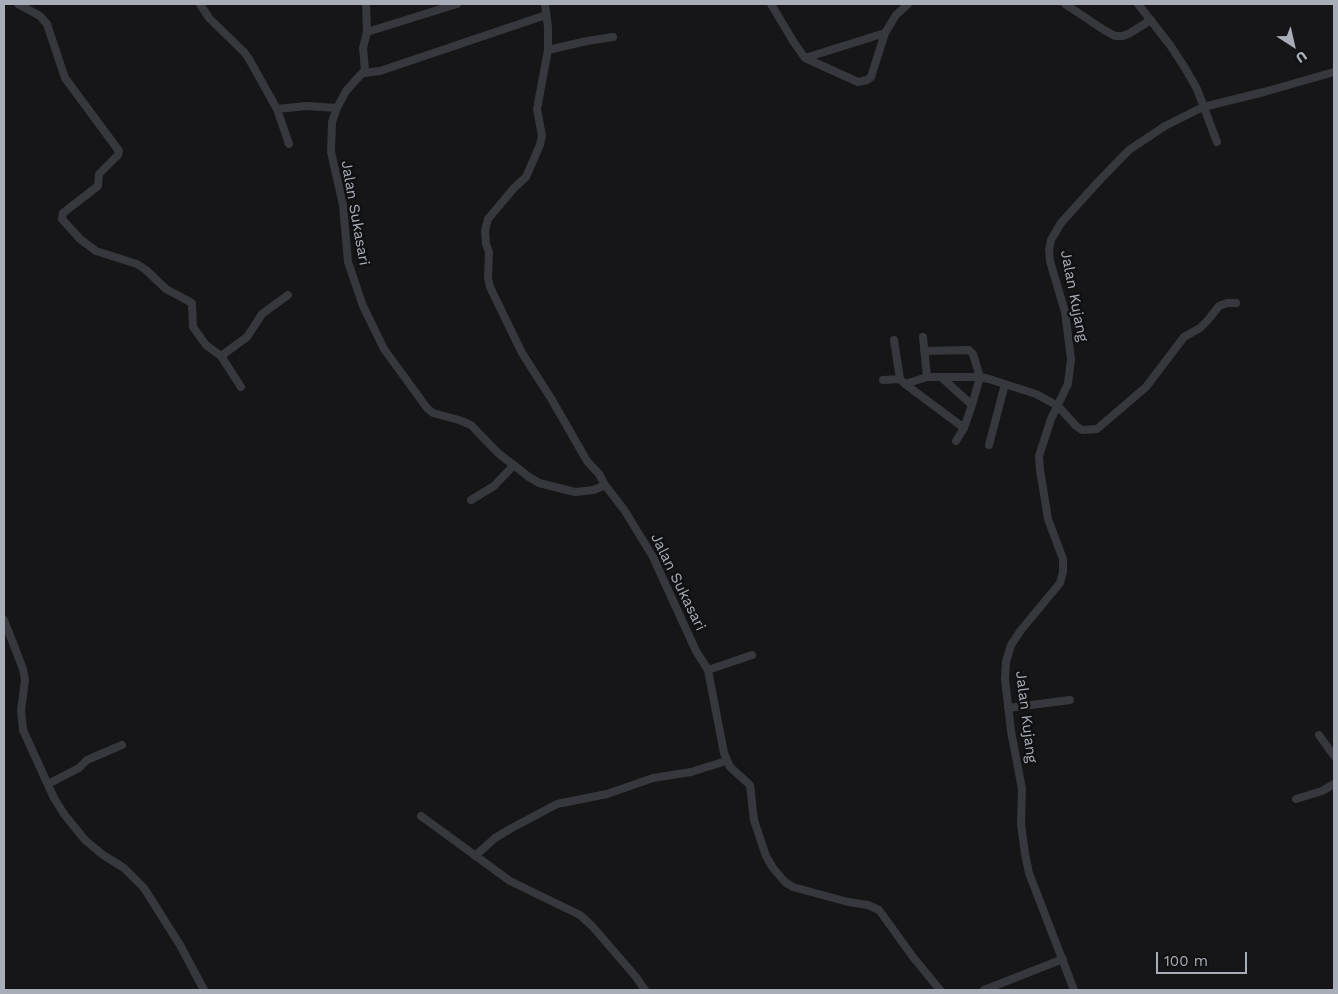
<!DOCTYPE html>
<style>
body{margin:0}
#map{position:relative;width:1338px;height:994px;overflow:hidden;background:#161618;font-family:"Work Sans",sans-serif}
canvas{display:block}
.frame{position:absolute;inset:0;border:5px solid #a8adb8;pointer-events:none}
.north{position:absolute;left:1268px;top:20px;width:50px;height:50px;-webkit-text-stroke:4px #111113;paint-order:stroke;rotate:145deg;font-size:14px;font-weight:700;line-height:20px;text-align:center;color:#a8adb8}
.north::after{content:'';display:block;margin:auto;width:18px;height:22px;background:#a8adb8;clip-path:polygon(50% 0,100% 100%,50% 72%,0 100%)}
.scale{position:absolute;left:1156px;top:952px;width:91px;height:22px;box-sizing:border-box;border:2px solid #a8adb8;border-top:0;padding-left:6px;font-size:15px;line-height:18px;white-space:nowrap;color:#a8adb8;-webkit-text-stroke:4px #111113;paint-order:stroke}
</style>
<div id="map">
<canvas width="1338" height="994"></canvas>
<div class="frame"></div>
<div class="north">U</div>
<div class="scale">100 m</div>
</div>
<script>
const ctx = document.querySelector('canvas').getContext('2d');
ctx.lineJoin = 'round';
function shape(rows) {
  const path = new Path2D();
  for (const r of rows) {
    path.moveTo(r[0], r[1]);
    for (let i = 2; i < r.length; i += 2) path.lineTo(r[i], r[i + 1]);
  }
  return path;
}
function trace(path, color, width, dash) {
  ctx.strokeStyle = color;
  ctx.lineWidth = width;
  ctx.lineCap = dash ? 'butt' : 'round';
  ctx.setLineDash(dash || []);
  ctx.stroke(path);
}
function label(font, color, halo, rows, align = 'center') {
  ctx.font = font + ' "Work Sans",sans-serif';
  ctx.lineWidth = 5;
  ctx.setLineDash([]);
  ctx.textBaseline = 'middle';
  ctx.strokeStyle = halo;
  ctx.fillStyle = color;
  for (const [text, x, y, turn = 0] of rows) {
    ctx.save();
    ctx.translate(x, y);
    ctx.rotate((+turn || 0) * Math.PI / 180);
    ctx.textAlign = isNaN(turn) ? turn : align;
    if (halo) ctx.strokeText(text, 0, 0);
    ctx.fillText(text, 0, 0);
    ctx.restore();
  }
}
const street = shape([
 [18,4,40,16,47,24,65,78,119,151,118,155,99,174,98,186,63,213,62,219,80,239,96,251,137,264,146,270,166,289,192,303,193,327,206,345,221,356,241,387],
 [200,4,209,18,244,52,249,59,277,109,289,144],
 [366,4,367,32,363,48,365,70,346,91,337,108,332,122,331,152,343,205,348,262,363,306,384,349,427,408,433,413,459,420,471,425,498,453,529,477,539,483,575,492,594,490,605,485,625,511,653,557,696,651,708,670,724,753,730,767,750,785,754,820,766,856,773,868,785,882,793,887,848,902,868,905,879,910,913,957,940,990],
 [545,4,548,27,548,50,537,109,542,136,540,145,526,177,514,188,488,219,485,231,486,244,489,252,488,278,490,287,522,353,552,400,587,461,599,474,605,485],
 [771,4,793,41,805,58,858,82,867,80,871,77,885,33,896,15,908,4],
 [1065,4,1104,30,1115,36,1123,36,1130,33,1151,20],
 [1138,4,1170,45,1185,68,1197,89,1217,142],
 [367,32,457,4],
 [548,50,587,41,613,37],
 [805,58,885,33],
 [364,73,380,71,546,15],
 [277,109,306,106,337,108],
 [923,337,927,377],
 [894,340,900,379],
 [924,351,969,350,973,354,980,377,972,405,941,377],
 [221,356,247,337,262,314,288,295],
 [883,380,900,379,905,384,927,377,980,377,989,379,1036,394,1058,406,1076,426,1082,430,1097,429,1146,387,1184,337,1200,328,1208,320,1219,306,1227,303,1236,303],
 [905,384,964,428],
 [956,441,964,428,972,405],
 [989,445,1005,384],
 [471,500,494,486,514,465],
 [4,620,23,669,25,680,21,710,23,730,54,798,64,814,85,840,103,855,124,868,144,888,180,945,204,990],
 [708,670,752,655],
 [1008,708,1070,700],
 [1319,735,1334,756],
 [48,784,79,768,87,760,122,745],
 [1296,799,1322,791,1334,784],
 [421,816,510,881,580,915,593,927,636,977,645,990],
 [475,856,495,838,510,829,557,804,607,794,653,778,691,772,726,761],
 [984,990,1063,959],
 [1074,990,1029,873,1025,854,1021,824,1022,789,1011,731,1005,679,1006,662,1011,645,1021,630,1060,583,1063,572,1063,559,1048,519,1040,470,1039,456,1051,419,1068,384,1071,359,1065,312,1050,261,1049,250,1051,240,1061,223,1097,183,1129,150,1165,126,1203,107,1264,92,1334,72]
]);
const streetNames = [
 ["Jalan Sukasari",355,213,80],
 ["Jalan Kujang",1074,296,79],
 ["Jalan Sukasari",678,582,64],
 ["Jalan Kujang",1026,717,83]
];
trace(street, '#37383d', 8);
label('15px', '#a8adb8', '#111113', streetNames);
</script>
